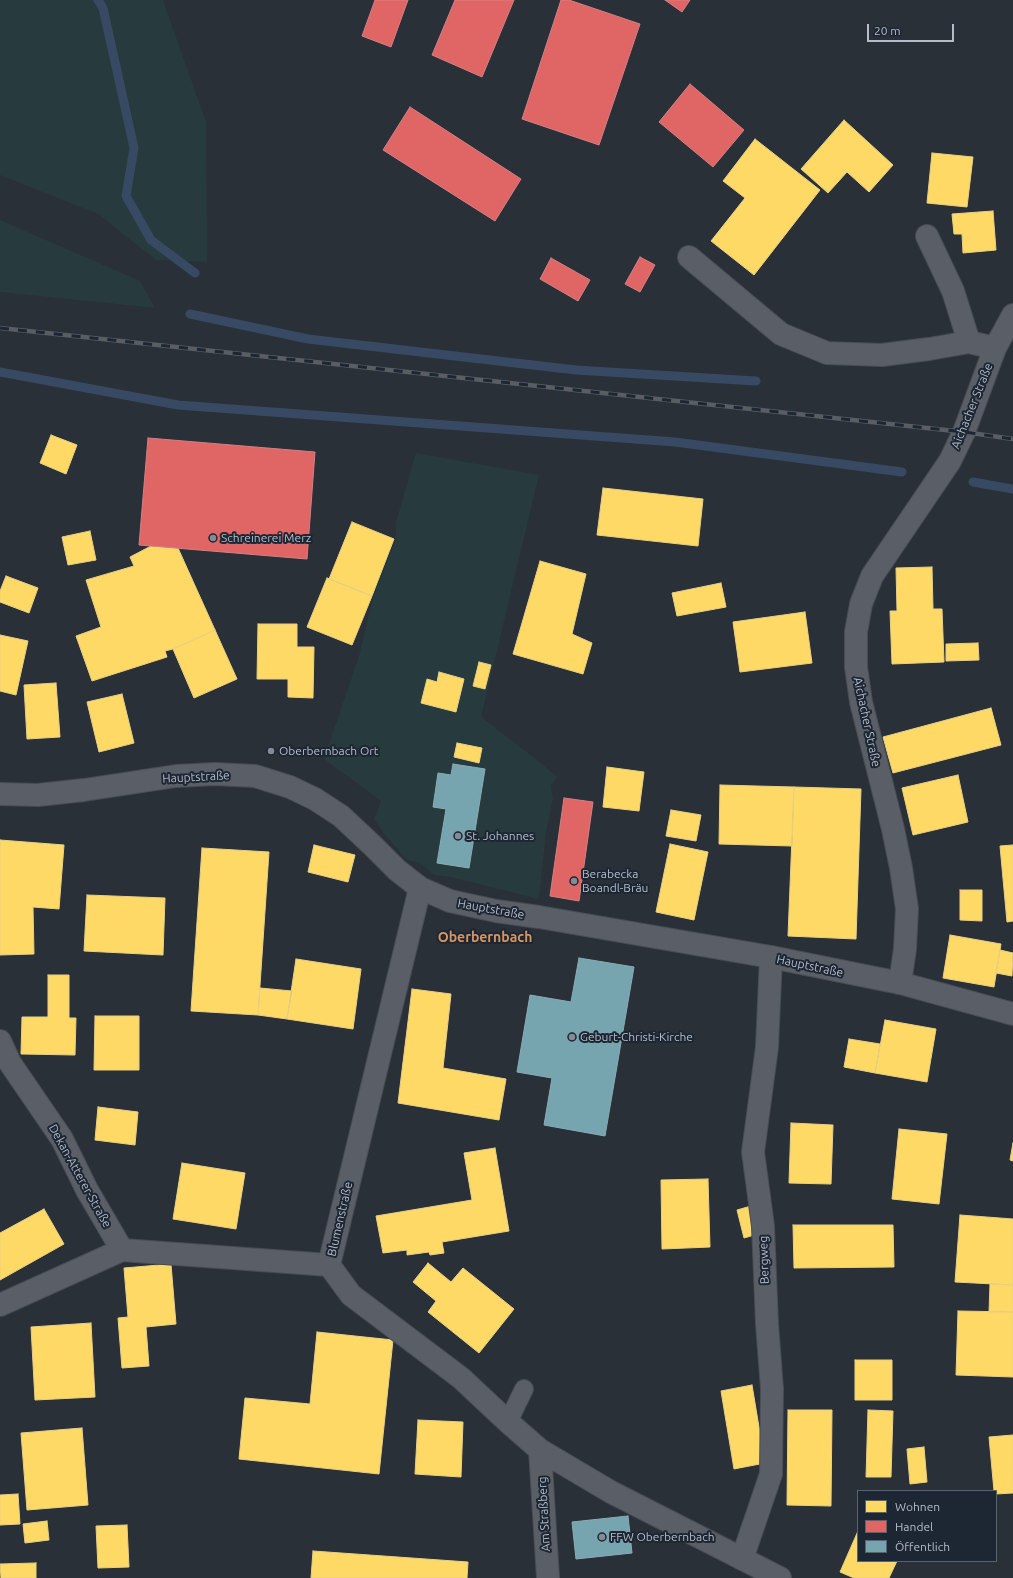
<!DOCTYPE html>
<meta charset="utf-8">
<style>
body{margin:0}
#map{position:relative;width:1013px;height:1578px;overflow:hidden;background:#2a3038;font-family:Ubuntu,sans-serif}
canvas{display:block}
.legend{position:absolute;left:857px;top:1490px;width:140px;height:72px;box-sizing:border-box;background:#1d2633;border:1px solid #59626f;margin:0;padding:5px 7px;list-style:none;font-size:12px;color:#b4bcc9}
.legend li{display:flex;align-items:center;gap:8px;height:20px}
.legend b{width:20px;border:1px solid #59626f}
.scale{position:absolute;left:867px;top:24px;width:87px;height:18px;box-sizing:border-box;border:2px solid #b4bcc9;border-top:0;padding-left:5px;font-size:12px;line-height:14px;white-space:nowrap;color:#b4bcc9;-webkit-text-stroke:3px #1d2633;paint-order:stroke}
</style>
<div id="map">
<canvas width="1013" height="1578"></canvas>
<ul class="legend">
<li><b style="height:11px;background:#ffd966"></b>Wohnen</li>
<li><b style="height:11px;background:#e06666"></b>Handel</li>
<li><b style="height:11px;background:#76a5af"></b>Öffentlich</li>
</ul>
<div class="scale">20 m</div>
</div>
<script>
const ctx = document.querySelector('canvas').getContext('2d');
ctx.lineJoin = 'round';
function fill(path, color) {
  ctx.fillStyle = color;
  ctx.fill(path, 'evenodd');
}
function shape(rows) {
  const path = new Path2D();
  for (const r of rows) {
    path.moveTo(r[0], r[1]);
    for (let i = 2; i < r.length; i += 2) path.lineTo(r[i], r[i + 1]);
  }
  return path;
}
function trace(path, color, width, dash) {
  ctx.strokeStyle = color;
  ctx.lineWidth = width;
  ctx.lineCap = dash ? 'butt' : 'round';
  ctx.setLineDash(dash || []);
  ctx.stroke(path);
}
function label(font, color, halo, rows, align = 'center') {
  ctx.font = font + ' Ubuntu,sans-serif';
  ctx.lineWidth = 4;
  ctx.setLineDash([]);
  ctx.textBaseline = 'middle';
  ctx.strokeStyle = halo;
  ctx.fillStyle = color;
  for (const [text, x, y, turn = 0] of rows) {
    ctx.save();
    ctx.translate(x, y);
    ctx.rotate((+turn || 0) * Math.PI / 180);
    ctx.textAlign = isNaN(turn) ? turn : align;
    if (halo) ctx.strokeText(text, 0, 0);
    ctx.fillText(text, 0, 0);
    ctx.restore();
  }
}
const green = shape([
 [0,0,163,0,206,122,207,262,156,260,98,214,0,175],
 [0,220,140,281,155,308,0,292],
 [416,453,539,475,481,717,541,763,557,777,551,785,553,798,546,832,539,899,451,877,434,875,421,864,406,859,385,835,374,819,381,801,324,759,359,656,373,598,396,539,396,522]
]);
const homes = shape([
 [844,120,893,165,869,192,847,172,828,193,801,169,844,120],
 [755,139,820,190,754,275,711,241,745,198,723,181,755,139],
 [932,153,973,157,967,207,927,203,932,153],
 [993,211,996,250,963,253,962,234,954,234,952,214,993,211],
 [51,435,77,445,66,474,40,463,51,435],
 [603,488,703,499,698,546,597,535,603,488],
 [352,522,394,539,372,596,329,579,352,522],
 [90,531,96,560,68,565,62,537,90,531],
 [151,546,178,548,215,630,173,649,165,651,167,657,92,681,76,636,101,627,86,580,134,566,130,557,151,546],
 [540,561,586,574,572,634,592,643,583,674,513,654,540,561],
 [932,567,933,609,942,609,944,662,892,664,890,611,897,611,896,568,932,567],
 [6,576,38,588,29,613,0,602,0,591,6,576],
 [327,578,372,596,352,645,307,627,327,578],
 [721,583,726,607,677,616,672,593,721,583],
 [805,612,812,663,740,672,733,622,805,612],
 [258,624,297,624,297,647,314,647,313,698,288,697,288,679,257,679,258,624],
 [215,630,237,679,194,698,173,649,215,630],
 [0,635,28,641,16,695,0,691,0,635],
 [978,643,979,660,946,661,946,644,978,643],
 [479,662,491,665,485,689,473,686,479,662],
 [439,672,464,679,456,712,421,703,427,679,437,682,439,672],
 [56,683,60,737,27,739,24,685,56,683],
 [122,694,134,743,99,752,87,702,122,694],
 [991,708,1001,745,893,773,883,737,991,708],
 [457,743,482,748,479,763,454,757,457,743],
 [607,767,644,772,639,811,603,807,607,767],
 [958,775,968,822,913,835,902,788,958,775],
 [720,785,794,787,792,846,719,844,720,785],
 [794,787,861,789,856,939,788,936,794,787],
 [671,810,701,815,696,841,666,836,671,810],
 [0,840,64,845,59,909,33,907,34,954,0,955,0,840],
 [670,844,708,852,694,920,656,912,670,844],
 [314,845,355,855,348,882,308,872,314,845],
 [1013,845,1013,921,1007,922,1000,846,1013,845],
 [202,848,269,852,258,1015,191,1011,202,848],
 [960,890,982,890,982,921,960,920,960,890],
 [87,895,165,898,163,955,84,951,87,895],
 [950,935,1001,944,994,987,943,978,950,935],
 [1000,950,1013,953,1012,976,996,973,1000,950],
 [296,959,361,969,353,1029,287,1019,296,959],
 [48,975,69,975,69,1018,76,1018,75,1055,21,1054,22,1017,48,1017,48,975],
 [260,988,292,991,287,1019,258,1015,260,988],
 [412,989,451,994,443,1068,506,1079,499,1120,398,1103,412,989],
 [95,1016,139,1016,139,1070,94,1070,95,1016],
 [885,1020,936,1029,927,1082,875,1073,885,1020],
 [849,1039,880,1044,875,1073,844,1067,849,1039],
 [98,1107,138,1112,135,1145,95,1140,98,1107],
 [791,1123,833,1125,831,1184,789,1183,791,1123],
 [899,1129,947,1134,939,1204,892,1199,899,1129],
 [1013,1143,1013,1161,1010,1160,1013,1143],
 [495,1148,509,1231,442,1242,444,1253,430,1255,429,1252,407,1255,407,1250,383,1253,376,1216,472,1200,464,1153,495,1148],
 [182,1163,245,1173,236,1229,173,1219,182,1163],
 [708,1179,710,1247,662,1249,661,1180,708,1179],
 [751,1206,758,1234,744,1238,737,1210,751,1206],
 [44,1209,64,1244,0,1280,0,1233,44,1209],
 [960,1215,1013,1219,1013,1285,955,1282,960,1215],
 [793,1225,893,1225,894,1267,794,1268,793,1225],
 [428,1263,451,1282,463,1268,514,1309,479,1353,428,1312,436,1301,413,1282,428,1263],
 [171,1264,176,1324,146,1327,149,1366,122,1368,118,1318,128,1317,124,1268,171,1264],
 [990,1284,1013,1285,1013,1312,989,1312,990,1284],
 [958,1311,1013,1312,1013,1377,956,1375,958,1311],
 [91,1323,95,1397,35,1400,31,1327,91,1323],
 [317,1332,393,1340,379,1474,239,1459,245,1398,310,1404,317,1332],
 [855,1360,892,1360,892,1400,855,1400,855,1360],
 [752,1385,765,1463,734,1469,721,1391,752,1385],
 [788,1410,832,1410,831,1506,787,1505,788,1410],
 [868,1410,893,1411,891,1477,866,1477,868,1410],
 [418,1420,463,1422,461,1477,415,1474,418,1420],
 [82,1428,88,1505,27,1510,21,1433,82,1428],
 [1013,1435,1013,1493,996,1494,996,1491,994,1491,989,1437,1013,1435],
 [924,1447,927,1482,910,1484,907,1449,924,1447],
 [18,1494,20,1524,0,1525,0,1495,18,1494],
 [47,1521,49,1540,25,1543,23,1524,47,1521],
 [127,1525,129,1567,98,1568,96,1526,127,1525],
 [858,1531,858,1561,897,1561,889,1578,854,1578,840,1572,858,1531],
 [313,1551,468,1562,467,1578,311,1578,313,1551],
 [36,1563,36,1578,1,1578,0,1564,36,1563]
]);
const shops = shape([
 [375,0,408,0,391,47,362,36,375,0],
 [455,0,514,0,482,77,432,55,455,0],
 [561,0,569,0,640,24,599,145,522,119,561,0],
 [665,0,690,0,682,12,665,0],
 [690,84,744,130,713,167,659,122,690,84],
 [410,107,521,179,495,221,383,150,410,107],
 [640,257,655,265,640,292,625,284,640,257],
 [551,258,590,280,578,301,540,279,551,258],
 [148,438,315,452,307,559,139,545,148,438],
 [564,798,593,802,579,901,550,896,564,798]
]);
const public = shape([
 [453,764,485,769,469,868,437,863,446,809,433,807,438,773,451,775,453,764],
 [579,958,634,967,605,1136,544,1125,552,1078,517,1072,530,995,571,1002,579,958],
 [628,1516,632,1553,576,1559,572,1522,628,1516]
]);
const stream = shape([
 [98,0,103,8,134,148,126,196,151,240,195,273],
 [190,314,308,339,576,370,756,381],
 [0,372,178,405,675,442,902,472],
 [973,482,1013,489]
]);
const service = shape([
 [508,1422,524,1389]
]);
const minor = shape([
 [927,236,953,291,969,342],
 [689,257,781,334,827,353,882,355,929,349,969,342,995,348],
 [900,983,905,949,907,909,901,868,893,829,861,702,856,667,856,632,861,604,872,576,950,461,964,432,995,348,1013,315],
 [0,1041,10,1063,62,1139,87,1190,122,1250],
 [329,1265,351,1295,461,1378,508,1422,540,1450,611,1492,780,1578],
 [0,1305,122,1250,329,1265,420,888],
 [540,1450,548,1578],
 [742,1559,771,1474,772,1389,767,1324,763,1226,753,1152,767,1047,771,957]
]);
const tertiary = shape([
 [0,794,38,795,84,790,176,776,215,774,255,776,290,787,315,799,341,816,373,846,397,870,420,888,450,901,496,911,539,917,771,957,900,983,1013,1014]
]);
const rail = shape([
 [0,328,964,432,1013,439]
]);
const markers = [
 [213,538,4,"#848b96"],
 [271,751,4,"#848b96"],
 [458,836,4,"#848b96"],
 [574,881,4,"#848b96"],
 [572,1037,4,"#848b96"],
 [602,1537,4,"#848b96"]
];
const streetNames = [
 ["Aichacher Straße",972,406,-68],
 ["Aichacher Straße",867,722,78],
 ["Hauptstraße",196,777,-3],
 ["Hauptstraße",491,909,10],
 ["Hauptstraße",810,966,12],
 ["Dekan-Atterer-Straße",80,1176,61],
 ["Blumenstraße",340,1219,-77],
 ["Bergweg",764,1260,-92],
 ["Am Straßberg",544,1514,-93]
];
const poiNames = [
 ["Schreinerei Merz",221,538],
 ["Oberbernbach Ort",279,751],
 ["St. Johannes",466,836],
 ["Berabecka",582,874],
 ["Boandl-Bräu",582,888],
 ["Geburt-Christi-Kirche",580,1037],
 ["FFW Oberbernbach",610,1537]
];
const quarterNames = [
 ["Oberbernbach",485,937]
];
fill(green, '#273a3e');
fill(homes, '#ffd966');
trace(homes, '#e8d084', 1);
fill(shops, '#e06666');
trace(shops, '#d38084', 1);
fill(public, '#76a5af');
trace(public, '#89acb7', 1);
trace(stream, '#384963', 9);
trace(service, '#484c53', 20);
trace(minor, '#484c53', 24);
trace(tertiary, '#484c53', 24);
trace(service, '#5a5e66', 18);
trace(minor, '#5a5e66', 22);
trace(tertiary, '#5a5e66', 22);
trace(rail, '#595d64', 4.5);
trace(rail, '#1d2633', 3, [9]);
for (const [x, y, r, color] of markers) {
  const dot = new Path2D();
  dot.arc(x, y, r, 0, 2 * Math.PI);
  ctx.fillStyle = color;
  ctx.fill(dot);
  trace(dot, '#1d2633', 1.5);
}
label('12px', '#b4bcc9', '#1d2633', streetNames);
label('12px', '#b4bcc9', '#1d2633', poiNames, 'left');
label('bold 14px', '#d59563', '#1d2633', quarterNames);
</script>
